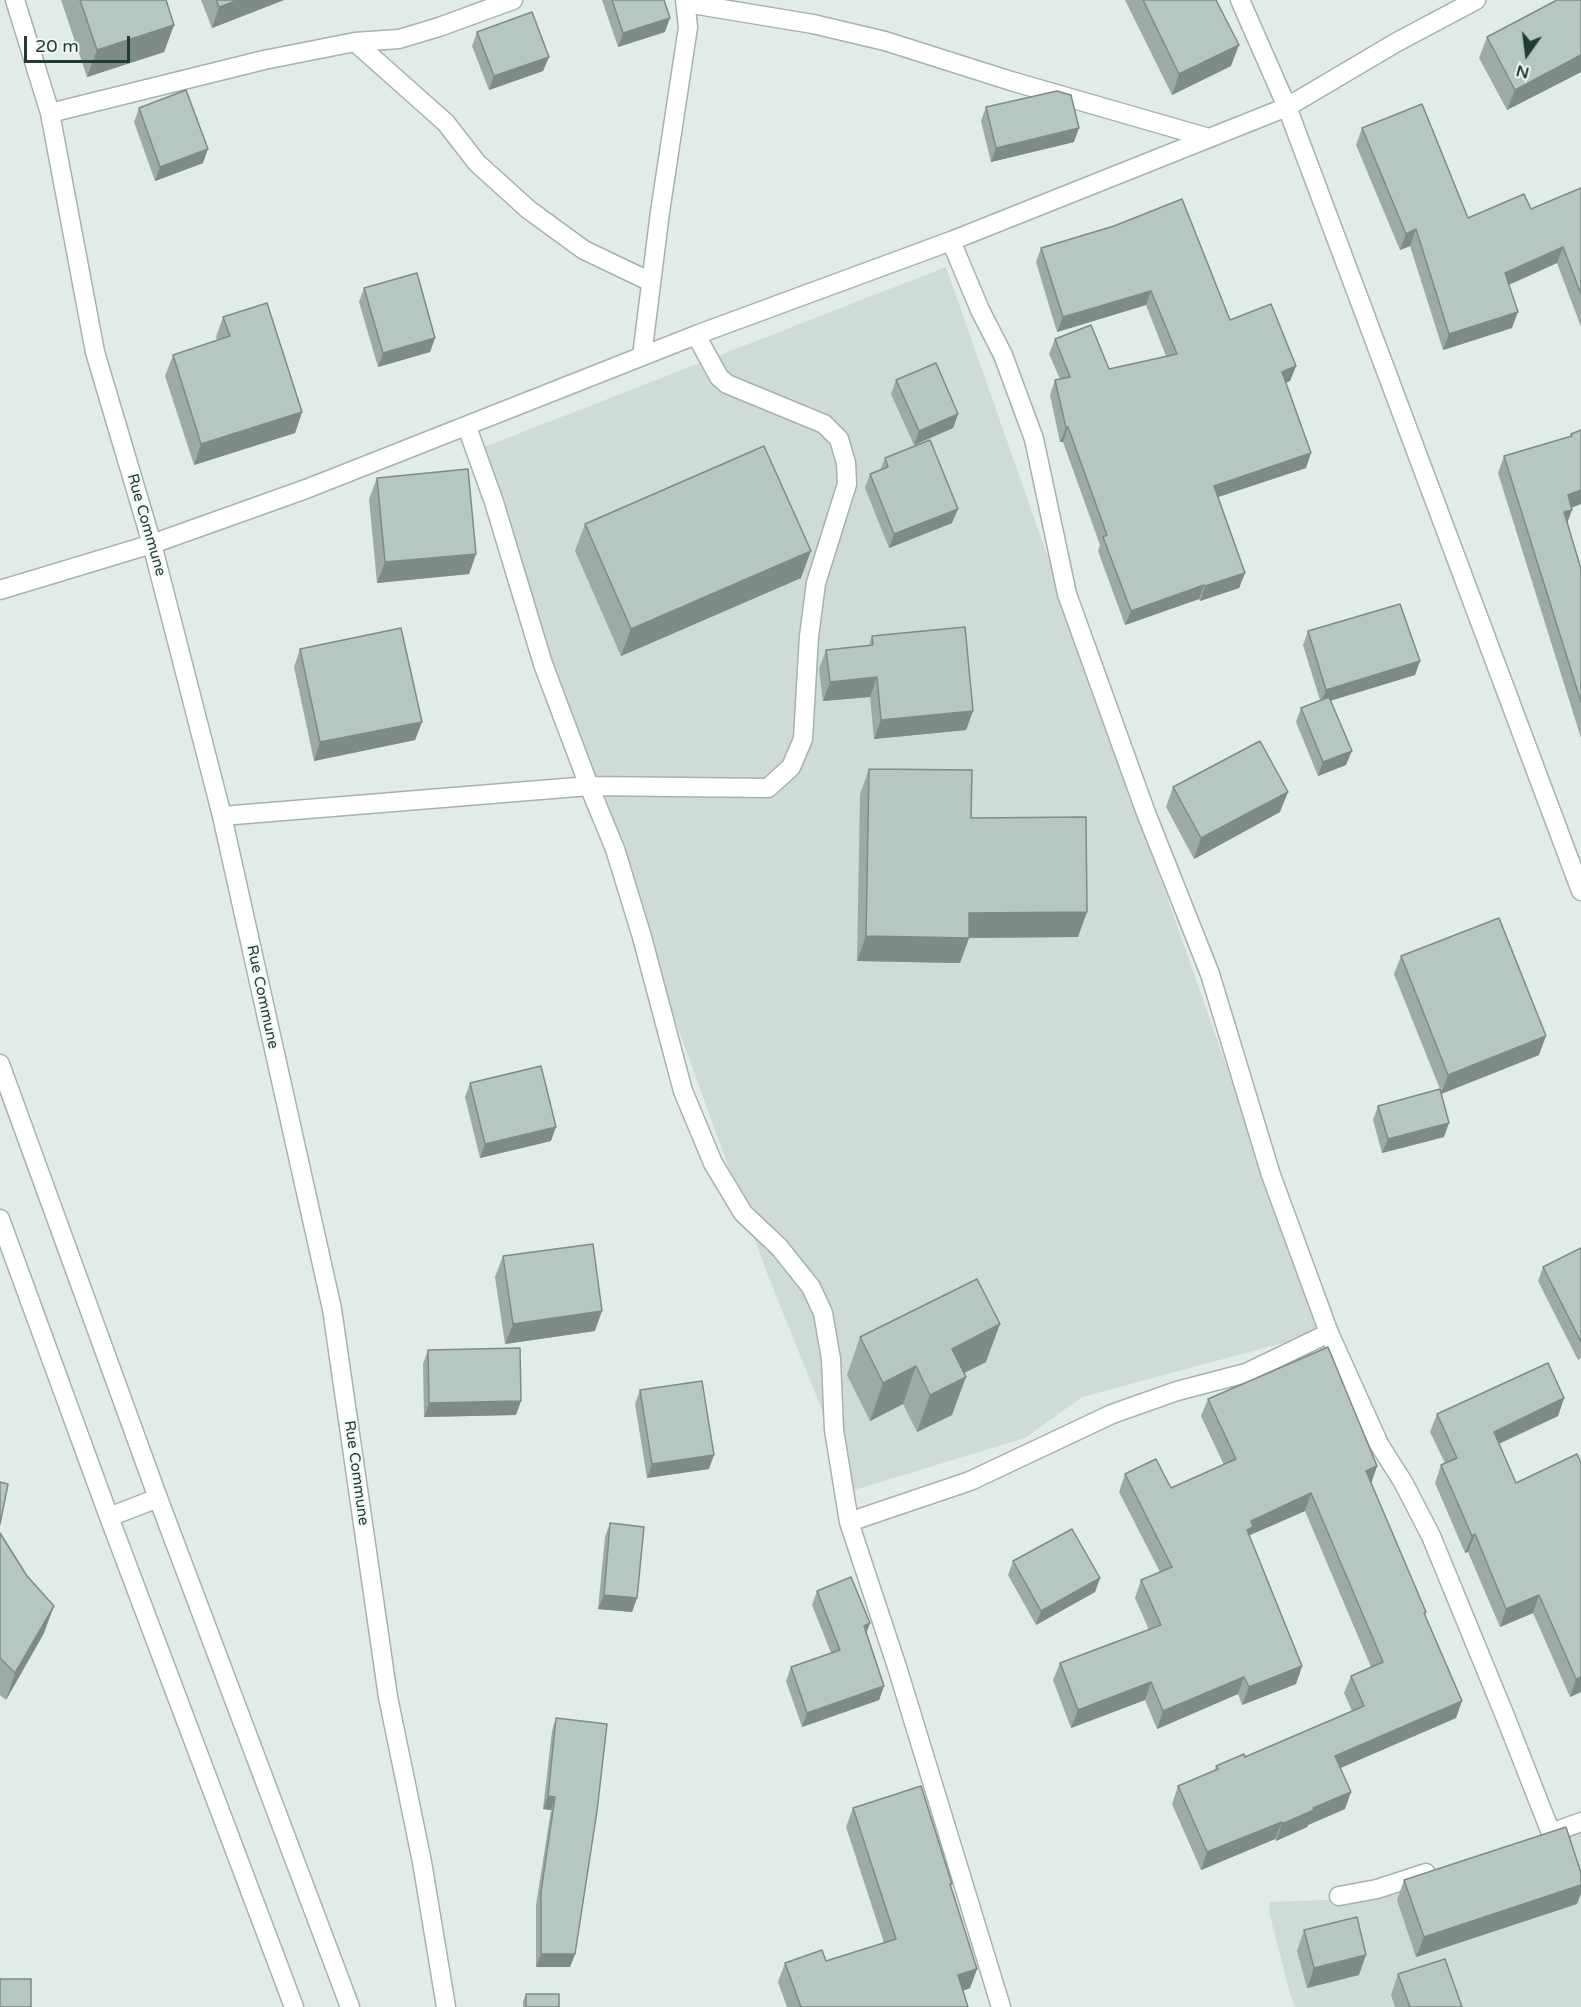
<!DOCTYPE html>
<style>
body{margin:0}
#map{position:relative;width:1581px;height:2007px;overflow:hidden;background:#e1ebe7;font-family:"Varela Round",sans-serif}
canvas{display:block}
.north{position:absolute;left:1497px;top:24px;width:60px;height:60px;-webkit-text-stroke:4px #f1f8f5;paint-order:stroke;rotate:194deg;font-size:16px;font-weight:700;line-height:24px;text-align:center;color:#213c35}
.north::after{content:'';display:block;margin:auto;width:21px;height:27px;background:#213c35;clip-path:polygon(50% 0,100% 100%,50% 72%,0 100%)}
.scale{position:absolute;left:24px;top:36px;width:106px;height:27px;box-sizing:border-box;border:3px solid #213c35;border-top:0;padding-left:8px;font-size:18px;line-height:21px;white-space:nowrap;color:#213c35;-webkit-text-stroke:4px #f1f8f5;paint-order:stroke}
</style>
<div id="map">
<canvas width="1581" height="2007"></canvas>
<div class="north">N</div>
<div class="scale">20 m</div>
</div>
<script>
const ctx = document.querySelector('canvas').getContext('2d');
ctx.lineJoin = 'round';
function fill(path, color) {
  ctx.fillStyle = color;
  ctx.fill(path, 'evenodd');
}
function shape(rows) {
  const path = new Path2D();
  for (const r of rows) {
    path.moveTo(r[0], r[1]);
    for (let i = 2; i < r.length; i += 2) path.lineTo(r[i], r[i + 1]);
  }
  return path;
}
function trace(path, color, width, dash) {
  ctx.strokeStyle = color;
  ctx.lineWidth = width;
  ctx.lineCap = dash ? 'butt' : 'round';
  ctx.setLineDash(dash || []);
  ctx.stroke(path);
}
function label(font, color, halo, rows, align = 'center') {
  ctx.font = font + ' "Varela Round",sans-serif';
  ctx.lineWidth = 4.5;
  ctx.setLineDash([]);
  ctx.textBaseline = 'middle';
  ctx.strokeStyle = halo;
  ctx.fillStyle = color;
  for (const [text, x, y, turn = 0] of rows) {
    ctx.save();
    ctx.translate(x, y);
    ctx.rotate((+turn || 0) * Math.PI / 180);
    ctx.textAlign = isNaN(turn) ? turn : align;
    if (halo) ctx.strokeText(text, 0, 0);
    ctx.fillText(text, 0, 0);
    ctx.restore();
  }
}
const built = shape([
 [946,267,1320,1333,1082,1397,1025,1438,854,1490,767,1273,469,453],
 [1581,1827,1581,2007,1296,2007,1291,1997,1269,1912,1270,1902,1354,1899]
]);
const minor = shape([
 [15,0,50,113,95,352,152,544,222,816,332,1309,388,1697,422,1862,446,2007],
 [1240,0,1287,107,1397,42,1476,0],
 [686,3,813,24,885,41,1011,81,1209,138],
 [355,42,446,123,477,163,529,210,584,250,651,282],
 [50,113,264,60,355,42,399,39,439,27,513,0],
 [951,241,980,310,1003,355,1034,439,1067,594,1146,813,1210,974,1271,1175,1329,1333,1379,1444,1403,1482,1431,1536,1505,1716,1551,1833,1581,1822],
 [642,356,660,212,688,27,685,0],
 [467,427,494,502,543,664,589,786,615,849,642,937,683,1091,713,1163,743,1213,779,1247,811,1287,823,1313,831,1359,834,1430,849,1522,897,1667,1001,2007],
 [0,590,152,544,306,489,696,335,951,241,1287,107,1581,891],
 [222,816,589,786,768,788,791,767,803,739,809,636,816,583,847,484,846,463,839,439,824,424,727,384,719,377,696,335],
 [0,1064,158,1498,350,2007],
 [0,1219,109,1517,294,2007],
 [109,1517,158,1498],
 [849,1522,970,1481,1112,1414,1177,1391,1246,1373,1329,1333],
 [1339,1896,1377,1889,1426,1873]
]);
const wall = shape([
 [61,0,166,0,174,25,164,52,87,77],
 [201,0,284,0,212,28],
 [602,0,664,0,665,32,618,47],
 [1125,0,1216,0,1231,66,1172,95],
 [1581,0,1581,72,1507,110,1479,58,1487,37],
 [477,32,549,57,543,71,489,90,472,46],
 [986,107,1074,142,991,162,981,121],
 [139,108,203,163,155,181,134,122],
 [1362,128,1468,218,1531,209,1581,188,1581,327,1557,263,1509,285,1512,328,1443,350,1410,246,1400,250,1356,145],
 [1041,248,1230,320,1296,366,1290,381,1286,383,1306,468,1218,497,1245,573,1239,588,1200,601,1199,599,1125,625,1098,551,1100,545,1063,442,1060,442,1050,395,1055,380,1060,379,1049,354,1055,339,1109,369,1166,356,1146,305,1057,332,1036,262],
 [364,288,435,338,430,352,378,367,359,302],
 [223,317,302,412,295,433,194,465,165,376,173,355,217,340,216,337],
 [896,380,958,414,953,428,914,445,891,394],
 [1581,430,1572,508,1567,523,1581,569,1581,738,1498,473,1504,456,1570,436,1571,434],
 [885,458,952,523,889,548,865,488,870,474,880,470],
 [377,478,476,554,469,574,377,583,369,499],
 [585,524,801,578,621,656,575,551],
 [1308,631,1420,661,1415,675,1331,700,1346,765,1318,776,1296,722,1301,708,1320,700,1303,645],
 [872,636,973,711,966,730,874,739,870,697,823,701,819,669,826,650,869,645],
 [300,649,422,722,415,740,314,761,294,667],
 [869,769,971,818,1078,937,969,938,960,963,857,961,860,794],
 [1173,787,1280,812,1194,859,1166,807],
 [1401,956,1539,1055,1441,1094,1444,1137,1382,1153,1373,1120,1378,1106,1440,1089,1394,974],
 [470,1083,551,1141,480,1158,465,1097],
 [1581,1248,1581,1358,1578,1360,1538,1281,1543,1267],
 [503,1256,595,1331,505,1344,495,1277],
 [860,1337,986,1362,964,1373,952,1415,917,1432,903,1404,870,1421,847,1375],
 [428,1350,516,1415,424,1417,423,1364],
 [640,1390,709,1469,647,1478,635,1404],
 [1564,1398,1558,1416,1499,1444,1581,1692,1570,1697,1533,1613,1500,1627,1468,1552,1465,1553,1435,1483,1441,1465,1445,1463,1430,1432,1437,1414],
 [1208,1399,1377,1466,1371,1482,1426,1612,1425,1616,1456,1718,1340,1768,1345,1809,1308,1825,1307,1827,1276,1841,1275,1839,1201,1870,1172,1804,1178,1786,1215,1770,1216,1766,1245,1757,1352,1711,1344,1693,1351,1676,1371,1667,1305,1511,1250,1535,1250,1537,1302,1666,1296,1684,1242,1705,1238,1694,1157,1729,1145,1700,1071,1728,1053,1680,1060,1663,1149,1630,1135,1598,1141,1580,1160,1572,1119,1492,1125,1474,1171,1488,1224,1465,1201,1416],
 [610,1523,637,1598,632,1612,598,1609,605,1537],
 [0,1533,44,1633,6,1700,0,1695],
 [1013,1561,1100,1578,1095,1592,1036,1625,1008,1575],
 [817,1591,870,1623,866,1633,884,1686,879,1700,802,1727,786,1681,791,1667,831,1653,812,1605],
 [556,1718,575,1954,570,1967,536,1967,536,1905,551,1810,543,1809,552,1731],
 [853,1808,951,1887,977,1969,970,1988,963,1991,968,2007,787,2007,778,1982,785,1963,826,1961,884,1943,846,1827],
 [1581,1873,1581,1893,1577,1904,1416,1957,1397,1900,1404,1880],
 [1304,1930,1359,1975,1307,1988,1297,1951],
 [1398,1974,1462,2007,1395,2007,1391,1995],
 [526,1994,559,2007,523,2007,523,2001]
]);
const shadedWall = shape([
 [238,0,284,0,212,28,219,7],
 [670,18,665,32,618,47,623,33],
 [174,25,164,52,87,77,97,50],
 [1239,45,1231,66,1172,95,1179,74],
 [1581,55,1581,72,1507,110,1515,90],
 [549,57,543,71,489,90,494,76],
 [1079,128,1074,142,991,162,996,148],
 [208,149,203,163,155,181,160,167],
 [1416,229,1410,246,1400,250,1406,234],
 [1563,247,1557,263,1499,289,1505,273],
 [1151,291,1146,305,1057,332,1063,317],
 [1518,312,1512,328,1443,350,1449,334],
 [435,338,430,352,378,367,383,353],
 [1296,366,1290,381,1277,386,1282,372],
 [302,412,295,433,194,465,201,444],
 [958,414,953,428,914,445,919,431],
 [1068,427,1063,442,1060,442,1066,428],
 [1311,453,1306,468,1209,500,1214,486],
 [1581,490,1581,504,1562,512,1568,495],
 [958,509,952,523,889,548,894,534],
 [1572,510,1566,526,1564,512],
 [811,551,801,578,621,656,631,629],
 [476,554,469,574,377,583,385,562],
 [1245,573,1239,588,1200,601,1205,586],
 [1204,585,1199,599,1125,625,1131,611],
 [1420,661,1415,675,1320,704,1326,690],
 [877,677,870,697,823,701,830,682],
 [973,711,966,730,874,739,881,720],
 [422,722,415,740,314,761,320,742],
 [1352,751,1346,765,1318,776,1323,762],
 [1288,792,1280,812,1194,859,1201,838],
 [1087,912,1078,937,960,938,969,913],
 [866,936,969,938,960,963,857,961],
 [1546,1036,1539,1055,1441,1094,1448,1075],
 [1449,1123,1444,1137,1382,1153,1388,1139],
 [556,1127,551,1141,480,1158,485,1144],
 [602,1311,595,1331,505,1344,513,1324],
 [1000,1324,986,1362,938,1386,952,1349],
 [916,1366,903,1404,870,1421,883,1383],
 [966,1377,952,1415,917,1432,930,1395],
 [1564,1398,1558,1416,1487,1449,1494,1432],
 [521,1401,516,1415,424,1417,429,1403],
 [714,1455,709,1469,647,1478,652,1464],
 [1377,1466,1371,1484,1366,1471],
 [1311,1493,1305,1511,1250,1535,1247,1545,1240,1548,1251,1521],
 [1475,1534,1468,1552,1465,1553,1472,1536],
 [1100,1578,1095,1592,1036,1625,1041,1611],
 [604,1595,637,1598,632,1612,598,1609],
 [1539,1595,1533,1613,1500,1627,1506,1609],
 [54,1606,44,1633,6,1700,15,1673],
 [870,1623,865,1637,864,1626],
 [1302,1666,1296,1684,1242,1705,1249,1687],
 [1244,1677,1238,1694,1157,1729,1163,1711],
 [1581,1677,1581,1692,1570,1697,1576,1679],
 [1151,1682,1145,1700,1071,1728,1078,1710],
 [884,1686,879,1700,802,1727,807,1713],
 [1462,1701,1456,1718,1329,1773,1335,1756],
 [1351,1792,1345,1809,1308,1825,1307,1827,1276,1841,1282,1824,1313,1808],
 [548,1796,555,1797,551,1810,543,1809],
 [1282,1822,1275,1839,1201,1870,1207,1852],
 [1581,1885,1581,1893,1577,1904,1416,1957,1424,1937],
 [541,1954,575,1954,570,1967,536,1967],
 [1366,1955,1359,1975,1307,1988,1314,1968],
 [977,1969,970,1988,951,1995,958,1975]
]);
const building = shape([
 [80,0,166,0,174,25,97,50,80,0],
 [216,0,238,0,219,7,216,0],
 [612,0,664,0,670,18,623,33,612,0],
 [1143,0,1216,0,1239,45,1179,74,1143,0],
 [1557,0,1581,0,1581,55,1515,90,1487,37,1557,0],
 [532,12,549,57,494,76,477,32,532,12],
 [186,90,208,149,160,167,139,108,186,90],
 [1057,91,1071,95,1079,128,996,148,986,107,1057,91],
 [1422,104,1468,218,1524,194,1531,209,1581,188,1581,294,1563,247,1505,273,1518,312,1449,334,1416,229,1406,234,1362,128,1422,104],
 [1182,199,1230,320,1271,304,1296,366,1282,372,1311,453,1214,486,1245,573,1205,586,1204,585,1131,611,1103,537,1107,535,1068,427,1066,428,1055,380,1070,377,1055,339,1091,325,1109,369,1177,354,1151,291,1063,317,1041,248,1114,226,1182,199],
 [417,273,435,338,383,353,364,288,417,273],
 [267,303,302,412,201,444,173,355,230,336,223,317,267,303],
 [936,363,958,414,919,431,896,380,936,363],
 [1581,430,1581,490,1568,495,1572,510,1564,512,1581,569,1581,702,1504,456,1572,436,1571,434,1581,430],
 [930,440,958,509,894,534,870,474,888,467,885,458,930,440],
 [764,446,811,551,631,629,585,524,764,446],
 [468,469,476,554,385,562,377,478,468,469],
 [1400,604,1420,661,1326,690,1308,631,1400,604],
 [965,627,973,711,881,720,877,677,830,682,826,650,873,645,872,636,965,627],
 [401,628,422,722,320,742,300,649,401,628],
 [1329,697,1352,751,1323,762,1301,708,1329,697],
 [1260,741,1288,792,1201,838,1173,787,1260,741],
 [869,769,972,770,971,818,1086,817,1087,912,969,913,969,938,866,936,869,769],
 [1499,918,1546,1036,1448,1075,1401,956,1499,918],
 [541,1066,556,1127,485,1144,470,1083,541,1066],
 [1440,1089,1449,1123,1388,1139,1378,1106,1440,1089],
 [593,1244,602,1311,513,1324,503,1256,593,1244],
 [1581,1248,1581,1342,1543,1267,1581,1248],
 [977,1279,1000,1324,952,1349,966,1377,930,1395,916,1366,883,1383,860,1337,977,1279],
 [1328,1347,1377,1466,1366,1471,1426,1612,1424,1613,1462,1701,1335,1756,1351,1792,1313,1808,1314,1810,1282,1824,1282,1822,1207,1852,1178,1786,1218,1769,1216,1766,1244,1754,1245,1757,1364,1706,1351,1676,1383,1662,1311,1493,1251,1521,1253,1527,1247,1530,1302,1666,1249,1687,1244,1677,1163,1711,1151,1682,1078,1710,1060,1663,1161,1625,1141,1580,1172,1567,1125,1474,1156,1459,1171,1488,1236,1459,1208,1399,1328,1347],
 [520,1348,521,1401,429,1403,428,1350,520,1348],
 [1548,1363,1564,1398,1494,1432,1516,1483,1577,1454,1581,1463,1581,1677,1576,1679,1539,1595,1506,1609,1475,1534,1472,1536,1441,1465,1457,1458,1437,1414,1548,1363],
 [702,1381,714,1455,652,1464,640,1390,702,1381],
 [0,1482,8,1484,0,1524,0,1482],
 [610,1523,644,1527,637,1598,604,1595,610,1523],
 [1072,1529,1100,1578,1041,1611,1013,1561,1072,1529],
 [0,1533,27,1576,54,1606,15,1673,0,1658,0,1533],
 [851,1577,870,1623,864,1626,884,1686,807,1713,791,1667,840,1650,817,1591,851,1577],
 [556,1718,607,1724,597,1811,575,1954,541,1954,541,1892,555,1797,548,1796,556,1718],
 [921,1786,952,1884,950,1884,977,1969,958,1975,968,2007,801,2007,785,1963,822,1950,826,1961,896,1939,853,1808,921,1786],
 [1566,1827,1581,1873,1581,1885,1424,1937,1404,1880,1566,1827],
 [1357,1917,1366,1955,1314,1968,1304,1930,1357,1917],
 [1445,1959,1462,2007,1410,2007,1398,1974,1445,1959],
 [0,1979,31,1979,31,2007,0,2007,0,1979],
 [526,1994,559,1994,559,2007,526,2007,526,1994]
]);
const streetNames = [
 ["Rue Commune",146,525,74],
 ["Rue Commune",262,997,78],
 ["Rue Commune",356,1473,82]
];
fill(built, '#cfdbd6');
trace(minor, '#a4b3ae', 21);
trace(minor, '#fff', 18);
fill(wall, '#9daaa5');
fill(shadedWall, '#7f8b86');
fill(building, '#b6c6c0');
trace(building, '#7f8b86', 1.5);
label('15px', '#213c35', '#f1f8f5', streetNames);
</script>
